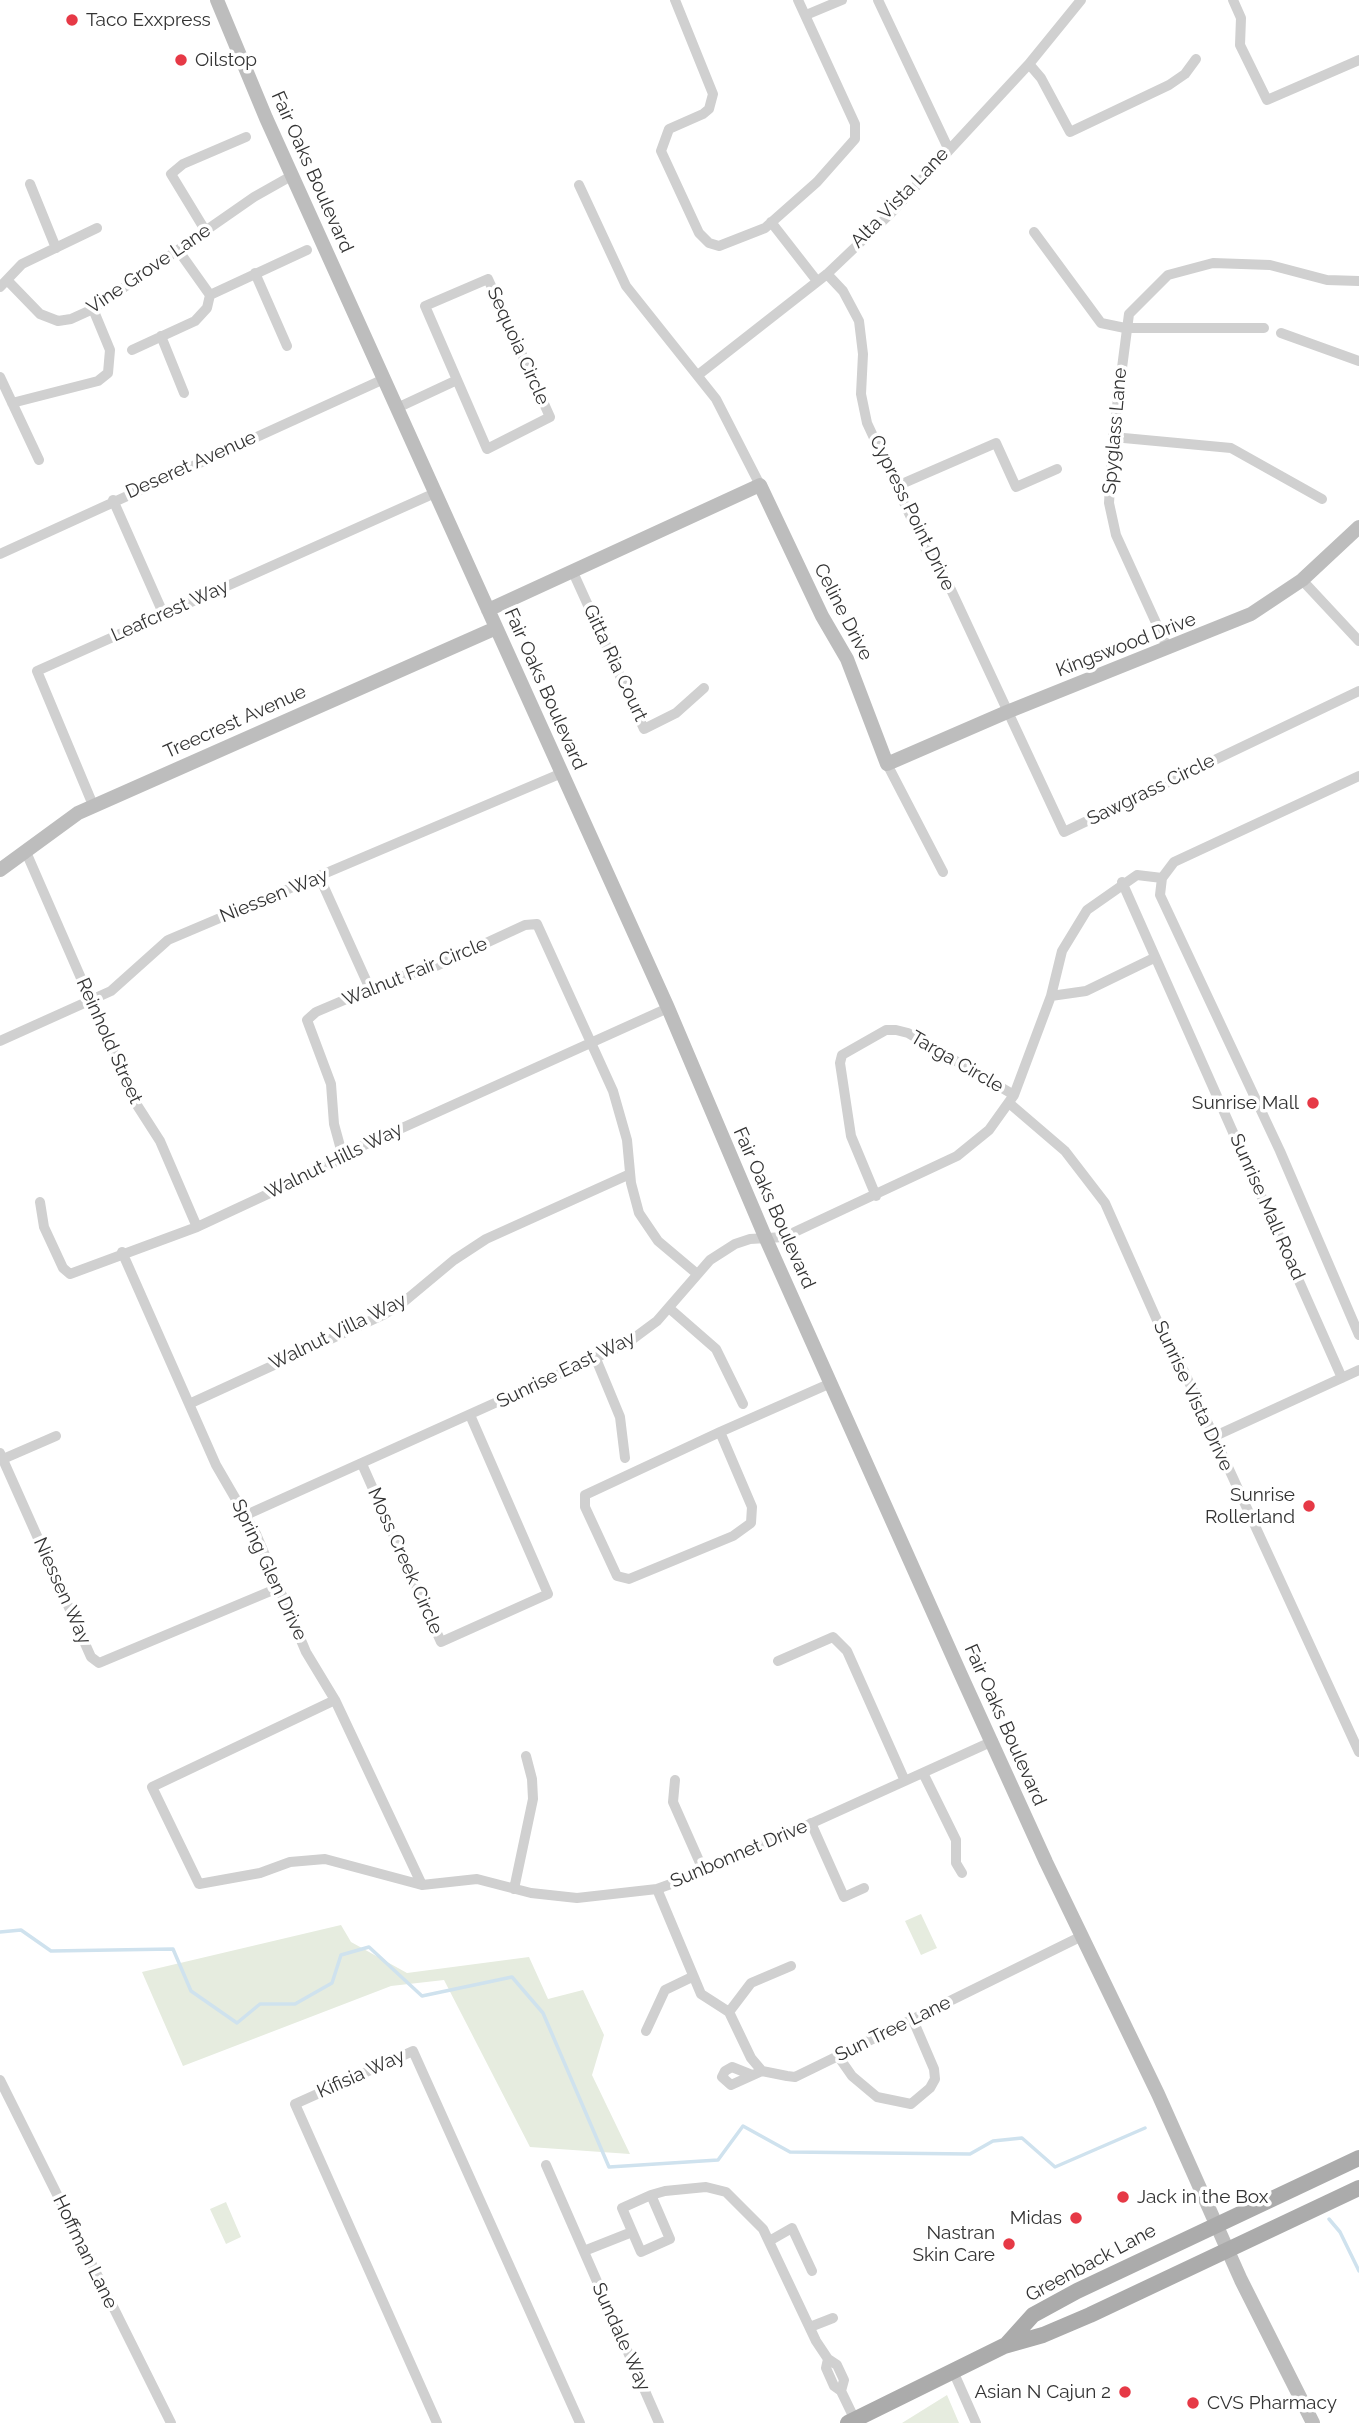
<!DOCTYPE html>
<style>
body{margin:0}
canvas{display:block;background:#fff}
</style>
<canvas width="1359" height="2423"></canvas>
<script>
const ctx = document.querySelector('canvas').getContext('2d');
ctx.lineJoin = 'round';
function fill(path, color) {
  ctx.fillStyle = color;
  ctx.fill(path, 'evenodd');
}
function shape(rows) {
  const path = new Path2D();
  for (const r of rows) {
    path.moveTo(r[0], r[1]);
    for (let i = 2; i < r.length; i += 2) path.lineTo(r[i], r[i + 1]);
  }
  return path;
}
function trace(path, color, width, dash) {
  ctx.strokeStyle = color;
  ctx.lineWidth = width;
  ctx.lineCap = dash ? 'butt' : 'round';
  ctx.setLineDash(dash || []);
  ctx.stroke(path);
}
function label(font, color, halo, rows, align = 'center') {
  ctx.font = font + ' Raleway,sans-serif';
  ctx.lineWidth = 7;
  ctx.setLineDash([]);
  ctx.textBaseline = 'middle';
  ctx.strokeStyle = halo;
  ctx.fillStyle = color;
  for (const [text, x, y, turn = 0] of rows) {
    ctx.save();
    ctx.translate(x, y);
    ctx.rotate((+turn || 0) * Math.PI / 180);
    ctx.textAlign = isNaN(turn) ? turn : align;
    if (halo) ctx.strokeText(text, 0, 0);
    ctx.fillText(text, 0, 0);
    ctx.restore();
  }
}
const green = shape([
 [921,1914,937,1948,921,1955,905,1921],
 [341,1925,351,1942,407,1973,529,1957,548,1999,583,1990,604,2035,592,2075,630,2154,530,2147,444,1980,391,1986,183,2066,142,1972],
 [226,2202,241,2237,226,2244,210,2209],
 [947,2395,959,2423,902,2423]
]);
const stream = shape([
 [0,1932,21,1930,51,1951,173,1949,191,1991,237,2023,260,2004,295,2004,332,1983,341,1955,369,1947,422,1996,512,1977,543,2013,609,2167,718,2160,743,2126,790,2152,970,2154,993,2141,1022,2138,1055,2167,1145,2128],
 [1329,2219,1340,2232,1359,2271]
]);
const street = shape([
 [675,0,713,94,709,109,703,114,669,129,661,151,699,233,709,243,719,246,765,228,817,182,855,139,855,124,798,0],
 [878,0,948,148],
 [1233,0,1241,18,1240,45,1267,100,1359,60],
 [806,15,842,0],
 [1029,64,1041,78,1070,132,1169,85,1185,74,1196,59],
 [30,184,56,248],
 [579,185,626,286,716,399,760,485],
 [771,222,817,281],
 [205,230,171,174,183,164,246,137],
 [1034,232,1101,323,1125,328,1264,328],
 [255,273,287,346],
 [827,274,843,291,859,321,863,354,861,394,867,423,927,552,946,579,1064,832,1359,691],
 [488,279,550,417,487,449,425,306,488,279],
 [7,280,40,314,58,321,71,319,93,309,254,197,293,175],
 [0,287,22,264,97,228],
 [210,295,307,250],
 [1281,333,1359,361],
 [161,336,184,393],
 [132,350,195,321,207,308,210,295,178,250],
 [698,375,827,274,889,215,1029,64,1081,0],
 [0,377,39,460],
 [12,403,98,381,108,373,110,350,93,309],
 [397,408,457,380],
 [1113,437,1231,448,1322,499],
 [897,486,996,443,1016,487,1057,469],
 [113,500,163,613],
 [0,554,384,379],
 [572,570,644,729,676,713,704,688],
 [1302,580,1359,641],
 [1168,649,1116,535,1109,503,1113,437,1129,314,1168,275,1213,263,1270,265,1327,280,1359,281],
 [887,764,943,872],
 [1359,776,1174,862,1162,878,1160,895,1280,1151,1359,1335],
 [93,805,37,671,435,493],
 [26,852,135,1102,160,1141,197,1227],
 [319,876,370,989],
 [1122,882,1342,1378],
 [1051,996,1086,991,1154,958],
 [0,1041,111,991,168,940,562,773],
 [1009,1103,1065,1151,1105,1203,1164,1336,1182,1367,1359,1752],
 [343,1157,334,1124,331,1084,307,1020,316,1012,396,978,434,967,525,925,537,924,613,1091,627,1140,631,1183,639,1213,658,1241,696,1273],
 [876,1196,851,1136,840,1063,842,1055,886,1030,896,1030,908,1033,1014,1095],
 [40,1202,44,1227,63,1268,70,1274,197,1227,326,1167,360,1147,668,1008],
 [122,1252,216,1465,256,1534,306,1652,335,1700,422,1885],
 [669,1308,716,1349,743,1404],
 [596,1359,620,1417,625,1458],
 [189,1404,383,1315,400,1305,454,1260,486,1239,630,1174],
 [720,1432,752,1507,751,1523,733,1536,629,1579,617,1576,585,1507,585,1495,720,1432,831,1383],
 [1213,1437,1359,1370],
 [0,1453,91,1657,99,1663,278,1588],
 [3,1459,56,1436],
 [362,1464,441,1642,548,1594,470,1415],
 [246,1515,626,1344,657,1321,710,1260,735,1244,750,1239,784,1237,957,1156,989,1130,1014,1095,1051,996,1062,951,1087,910,1137,875,1162,878],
 [778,1661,833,1637,847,1651,905,1781],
 [335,1700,152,1787,199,1884,260,1873,290,1862,325,1859,422,1885,477,1879,531,1893,577,1898,657,1889,704,1872,993,1741],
 [923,1773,956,1840,956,1863,962,1873],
 [675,1780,673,1802,704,1872],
 [811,1823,844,1897,864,1888],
 [514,1889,533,1799,532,1779,526,1756],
 [657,1889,701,1994,729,2012,751,2058,762,2071,787,2076,795,2077,838,2056,1082,1936],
 [729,2012,751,1983,791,1966],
 [646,2031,665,1990,692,1977],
 [838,2056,852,2076,877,2097,911,2104,930,2088,935,2079,934,2069,913,2020],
 [752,2075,732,2067,725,2071,722,2077,731,2085,762,2071],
 [0,2080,171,2423],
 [546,2165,659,2423],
 [651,2195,670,2239,641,2252,622,2208,651,2195,665,2191,706,2187,726,2192,763,2229,816,2341,828,2359,837,2365,844,2380,841,2391],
 [771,2240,792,2228,812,2271],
 [584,2251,632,2232],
 [810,2327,833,2318],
 [828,2359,826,2368,834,2386,841,2391,855,2420],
 [953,2371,976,2423],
 [437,2423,295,2104,413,2051,580,2423]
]);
const secondary = shape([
 [217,0,266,118,668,1008,766,1239,961,1675,1046,1862,1158,2094,1241,2280,1313,2423],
 [488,610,760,485,822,616,847,659,887,764,1007,712,1251,614,1302,580,1359,527],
 [0,870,78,813,496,628]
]);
const primary = shape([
 [1006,2345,1033,2315,1077,2291,1359,2158],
 [848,2423,1004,2346,1043,2335,1090,2315,1359,2188]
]);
const markers = [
 [72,20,7,"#e63946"],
 [181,60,7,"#e63946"],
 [1313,1103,7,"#e63946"],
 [1309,1506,7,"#e63946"],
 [1123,2197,7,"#e63946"],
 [1076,2218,7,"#e63946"],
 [1009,2244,7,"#e63946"],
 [1125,2392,7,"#e63946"],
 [1193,2403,7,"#e63946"]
];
const poiNames = [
 ["Taco Exxpress",86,20,"left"],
 ["Oilstop",195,60,"left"],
 ["Sunrise Mall",1299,1103],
 ["Sunrise",1295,1495],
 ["Rollerland",1295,1517],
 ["Jack in the Box",1137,2197,"left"],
 ["Midas",1062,2218],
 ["Nastran",995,2233],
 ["Skin Care",995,2255],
 ["Asian N Cajun 2",1111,2392],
 ["CVS Pharmacy",1207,2403,"left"]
];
const streetNames = [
 ["Fair Oaks Boulevard",312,172,66],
 ["Alta Vista Lane",900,198,-46],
 ["Vine Grove Lane",149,269,-34],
 ["Sequoia Circle",518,346,66],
 ["Spyglass Lane",1115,431,-85],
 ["Deseret Avenue",191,465,-24],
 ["Cypress Point Drive",912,513,64],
 ["Leafcrest Way",170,611,-24],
 ["Celine Drive",843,612,63],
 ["Kingswood Drive",1126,645,-21],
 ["Gitta Ria Court",615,663,65],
 ["Fair Oaks Boulevard",545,689,66],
 ["Treecrest Avenue",235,722,-24],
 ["Sawgrass Circle",1151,790,-26],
 ["Niessen Way",274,896,-22],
 ["Walnut Fair Circle",415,972,-22],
 ["Reinhold Street",109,1041,66],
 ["Targa Circle",957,1062,30],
 ["Walnut Hills Way",334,1161,-26],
 ["Sunrise Mall Road",1267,1207,66],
 ["Fair Oaks Boulevard",774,1208,66],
 ["Walnut Villa Way",338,1332,-26],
 ["Sunrise East Way",566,1370,-26],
 ["Sunrise Vista Drive",1193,1396,65],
 ["Moss Creek Circle",405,1561,66],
 ["Spring Glen Drive",269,1570,65],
 ["Niessen Way",62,1591,66],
 ["Fair Oaks Boulevard",1005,1725,66],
 ["Sunbonnet Drive",739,1854,-23],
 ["Sun Tree Lane",893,2029,-26],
 ["Kifisia Way",361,2074,-24],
 ["Hoffman Lane",85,2252,64],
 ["Greenback Lane",1091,2263,-28],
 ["Sundale Way",621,2337,66]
];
fill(green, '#e6ecdf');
trace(stream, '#cfe2ee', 3.5);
trace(street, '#d0d0d0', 10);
trace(secondary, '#bdbdbd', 14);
trace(primary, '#ababab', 16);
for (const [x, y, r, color] of markers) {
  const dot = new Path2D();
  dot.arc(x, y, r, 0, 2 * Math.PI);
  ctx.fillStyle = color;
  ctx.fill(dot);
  trace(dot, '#fff', 2.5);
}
label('19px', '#333', '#fff', poiNames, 'right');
label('19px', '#333', '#fff', streetNames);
</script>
